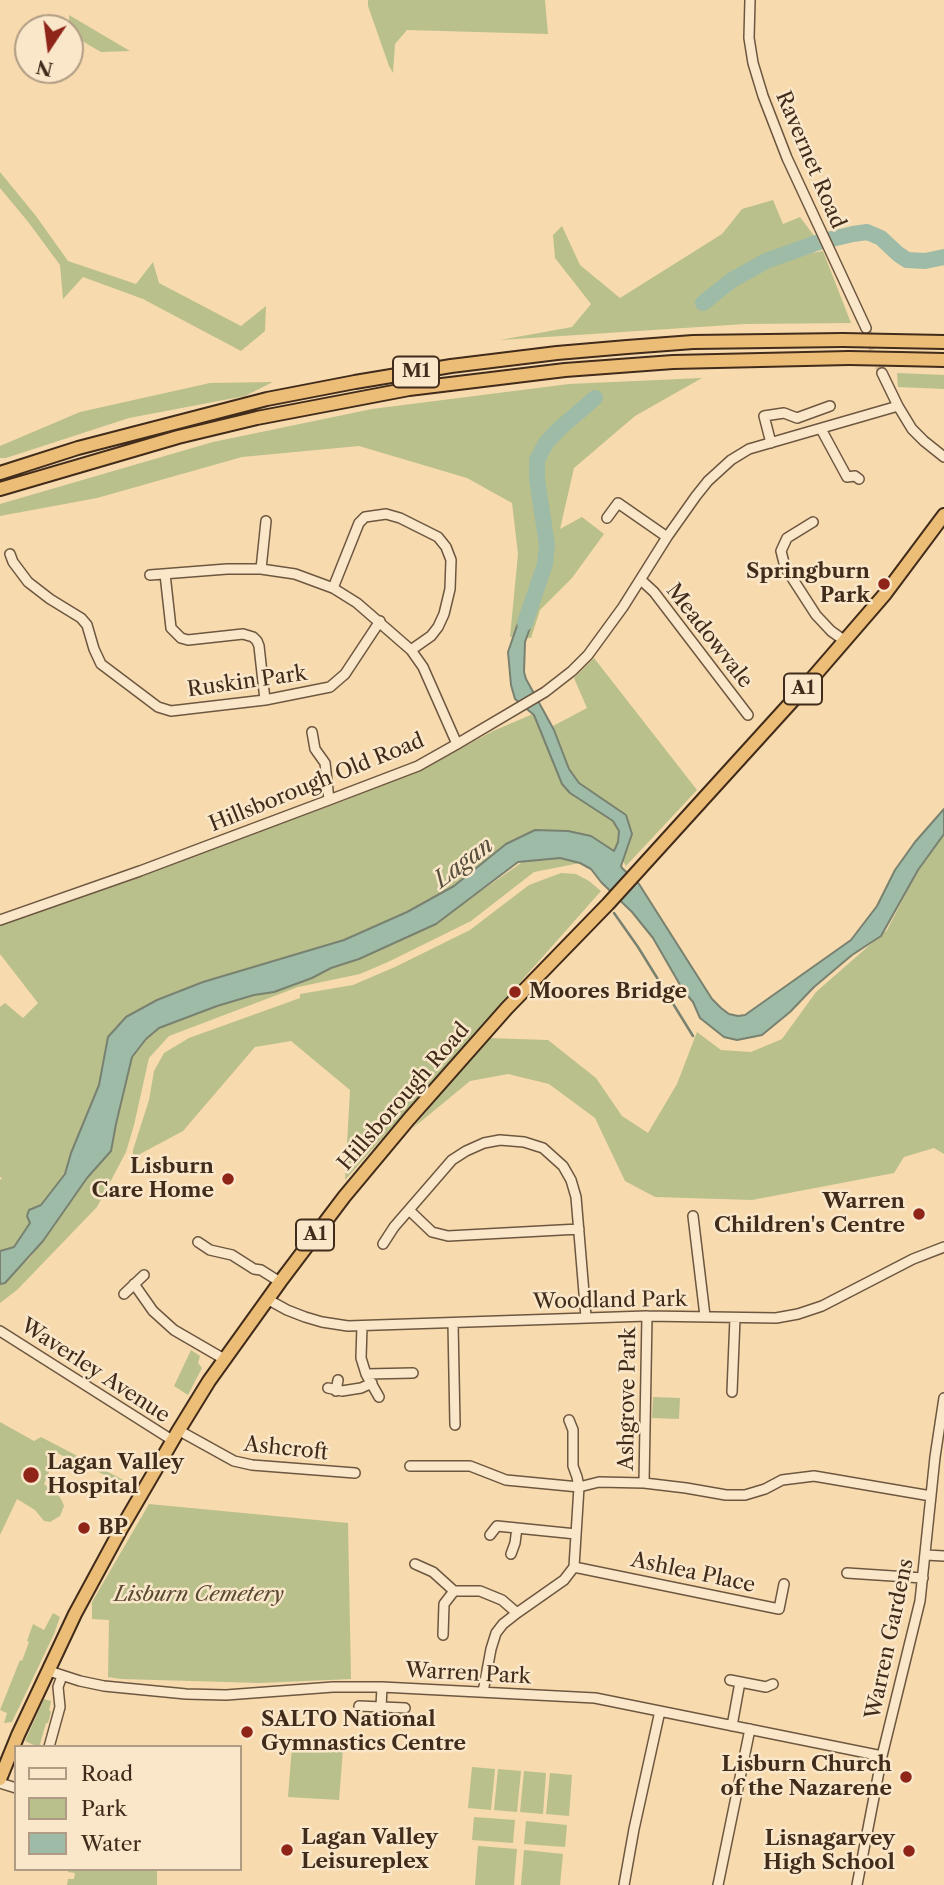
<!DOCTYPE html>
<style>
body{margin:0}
#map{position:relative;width:944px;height:1885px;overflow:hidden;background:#f7daad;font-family:"Libre Caslon Text",serif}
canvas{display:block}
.legend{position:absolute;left:14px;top:1745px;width:228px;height:126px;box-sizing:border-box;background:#fae7ca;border:2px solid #b09c84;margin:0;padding:9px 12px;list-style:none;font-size:21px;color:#412b1b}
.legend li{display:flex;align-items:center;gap:14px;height:35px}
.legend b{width:35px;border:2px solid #b09c84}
.north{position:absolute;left:14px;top:14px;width:70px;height:70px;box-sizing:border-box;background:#fae7ca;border:2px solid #b09c84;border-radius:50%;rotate:193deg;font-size:19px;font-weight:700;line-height:28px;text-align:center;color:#412b1b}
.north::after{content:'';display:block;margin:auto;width:24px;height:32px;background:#8f2418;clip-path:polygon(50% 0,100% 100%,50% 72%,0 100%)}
</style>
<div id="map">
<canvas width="944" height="1885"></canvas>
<ul class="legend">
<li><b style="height:9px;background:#fae7ca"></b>Road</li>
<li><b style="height:19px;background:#b9c08c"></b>Park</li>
<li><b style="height:19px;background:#9ebba8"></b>Water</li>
</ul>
<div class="north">N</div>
</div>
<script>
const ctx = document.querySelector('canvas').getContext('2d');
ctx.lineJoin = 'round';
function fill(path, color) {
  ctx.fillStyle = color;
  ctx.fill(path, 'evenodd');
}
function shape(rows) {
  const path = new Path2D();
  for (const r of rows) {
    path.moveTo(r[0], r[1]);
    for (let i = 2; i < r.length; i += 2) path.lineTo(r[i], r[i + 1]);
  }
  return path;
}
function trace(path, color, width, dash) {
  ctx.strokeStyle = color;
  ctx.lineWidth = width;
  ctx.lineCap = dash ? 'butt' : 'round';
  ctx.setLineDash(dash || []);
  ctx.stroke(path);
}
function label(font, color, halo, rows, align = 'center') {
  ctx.font = font + ' "Libre Caslon Text",serif';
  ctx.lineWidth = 5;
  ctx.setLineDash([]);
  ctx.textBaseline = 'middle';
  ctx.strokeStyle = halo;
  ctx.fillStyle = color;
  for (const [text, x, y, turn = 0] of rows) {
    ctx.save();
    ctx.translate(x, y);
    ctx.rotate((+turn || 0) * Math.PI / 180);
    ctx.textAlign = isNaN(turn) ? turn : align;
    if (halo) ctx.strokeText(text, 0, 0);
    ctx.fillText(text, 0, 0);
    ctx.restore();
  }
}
const green = shape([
 [368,0,545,0,548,34,407,30,395,44,393,73,389,66,368,6],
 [69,15,130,51,101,52,70,34],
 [0,172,36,216,68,261,136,284,153,262,159,283,241,326,266,306,265,331,241,351,143,299,83,277,63,299,60,265,29,223,0,188],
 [773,200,783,224,800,217,815,237,761,257,746,265,754,272,801,255,823,251,851,323,745,324,500,340,572,327,591,304,555,258,553,235,562,226,580,265,620,298,722,234,742,209],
 [897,373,944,375,944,389,898,387],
 [702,378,635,416,574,468,560,529,582,517,604,534,572,578,540,610,531,638,510,637,518,554,512,503,467,478,359,446,242,457,97,498,0,516,0,504,213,442,372,409,569,384],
 [273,382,245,396,129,418,6,458,0,458,0,446,80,412,210,383],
 [594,658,697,790,626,866,623,861,632,834,626,815,579,783,569,769,553,726,587,708,574,678],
 [533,714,562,784,570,793,613,821,619,831,618,843,614,851,591,836,568,831,506,844,454,886,390,920,344,940,203,982,157,1000,126,1017,108,1037,99,1085,71,1153,65,1174,41,1205,27,1216,30,1223,14,1247,0,1251,0,1180,2,1178,0,1177,0,1007,5,1003,23,1018,38,1003,0,954,0,925,346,800,430,765,493,731],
 [944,834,944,1154,934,1148,904,1157,894,1173,752,1200,655,1197,625,1181,595,1118,549,1084,508,1074,470,1081,413,1128,487,1038,548,1040,596,1078,622,1116,648,1133,677,1084,697,1032,721,1050,751,1052,782,1039,816,992,887,930,921,864],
 [528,858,559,858,580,863,534,872,471,921,388,962,360,974,298,987,169,1036,149,1058,134,1125,126,1152,97,1207,17,1290,0,1303,0,1277,10,1276,29,1259,55,1225,132,1053,151,1032,180,1017,223,1002,297,984,329,969,368,955,433,925],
 [561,873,576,874,589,881,601,891,345,1180,350,1090,291,1041,255,1047,183,1131,140,1154,132,1171,133,1150,149,1100,154,1071,164,1053,189,1038,300,998,300,994,353,985,395,967,470,930,529,885],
 [191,1350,200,1356,198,1363,202,1368,188,1395,174,1386],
 [653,1397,680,1398,679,1419,652,1418],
 [0,1422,34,1441,41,1437,133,1485,134,1487,133,1488,57,1453,44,1484,59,1496,62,1501,64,1506,60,1516,50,1522,44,1521,35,1510,17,1499,0,1535],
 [149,1504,348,1523,351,1679,260,1683,121,1679,108,1677,109,1620,92,1619,92,1602],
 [53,1613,60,1617,54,1634,12,1722,4,1723,7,1713,0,1710,20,1660,22,1661,29,1642,27,1641,33,1624,44,1630],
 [44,1699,51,1701,49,1710,51,1712,48,1723,46,1723,40,1744,41,1747,38,1747,25,1741],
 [292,1746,343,1750,339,1800,288,1797],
 [472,1767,495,1769,491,1810,468,1808],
 [498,1769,521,1771,517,1812,494,1810],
 [524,1771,546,1773,543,1814,520,1812],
 [550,1773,572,1775,569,1816,546,1814],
 [474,1817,515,1820,513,1843,472,1840],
 [526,1821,567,1825,565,1847,524,1844],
 [478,1846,517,1849,514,1885,475,1885],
 [524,1850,563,1854,560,1885,521,1885],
 [68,1869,157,1869,157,1885,67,1885,68,1879,74,1879,75,1873,68,1872]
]);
const water = shape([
 [526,600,538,605,525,642,524,672,526,679,554,730,569,769,579,783,626,815,632,834,621,866,622,868,639,884,712,999,721,1008,729,1014,738,1016,745,1015,851,940,877,906,895,870,915,842,944,809,944,834,918,870,881,936,852,955,814,987,790,1012,762,1035,737,1040,724,1037,700,1018,693,1002,683,990,653,938,632,912,601,882,591,869,580,863,560,858,518,862,436,924,359,959,331,968,312,978,274,992,254,995,217,1006,159,1028,146,1039,132,1057,116,1124,111,1151,87,1178,43,1241,5,1283,0,1284,0,1251,14,1247,30,1223,27,1216,29,1210,41,1205,65,1174,71,1153,99,1085,108,1037,126,1017,157,1000,203,982,344,940,407,912,454,886,506,844,535,830,568,831,591,836,614,851,618,842,619,831,613,821,570,793,562,784,534,715,515,699,511,685,508,652,526,600]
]);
const stream = shape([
 [614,913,638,947,693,1036]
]);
const river = shape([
 [703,303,732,280,766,261,819,242,853,234,867,232,881,238,898,254,907,260,925,261,944,257],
 [525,623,545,564,547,545,537,479,537,460,546,443,559,429,595,398]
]);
const minorTunnel = shape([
 [866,328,882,373]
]);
const minor = shape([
 [750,0,749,38,753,63,763,96,787,158,866,328],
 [882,373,898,406,912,429,924,441,944,457],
 [821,429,847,477,855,476,859,479],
 [771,443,764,416,784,413,797,418,830,406],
 [607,518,618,503,667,537],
 [813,522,787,538,781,551,785,567,816,615,831,631,845,641],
 [10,554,13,562,28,582,50,599,81,618,87,625,94,649,101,664,158,707,171,711,265,700,330,687,345,674,380,621],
 [261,569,266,521],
 [165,574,171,628,181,638,188,640,243,634,253,637,257,641,259,646,265,700],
 [150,575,227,569,261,569,295,574,333,588,357,603,411,650,423,667,457,744],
 [641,580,654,592,748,715],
 [333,588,359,523,365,517,386,514,400,518,438,537,446,547,451,560,450,589,444,614,438,627,431,636,411,650],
 [312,732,315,749,325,763,329,800],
 [0,920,140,871,329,800,418,766,457,744,545,692,572,671,588,655,623,607,667,537,696,496,708,481,731,460,749,449,898,406],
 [409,1210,432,1232,448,1236,579,1229],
 [693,1216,705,1316],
 [198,1242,210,1250,232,1255,254,1269,261,1270,280,1282],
 [383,1244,394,1227,452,1160,466,1151,484,1143,500,1140,524,1142,543,1148,563,1166,571,1180,576,1197,586,1317],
 [134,1284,153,1311,174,1330,224,1359],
 [124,1294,144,1275],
 [267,1299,287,1310,305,1317,322,1322,348,1326,647,1316,776,1318,798,1314,822,1306,913,1259,944,1247],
 [453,1323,455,1425],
 [362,1326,361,1358,366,1374,379,1397],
 [0,1331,172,1440],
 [366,1374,413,1373],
 [328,1388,342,1391,361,1388,372,1383],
 [336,1391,338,1380],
 [732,1392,735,1318],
 [178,1430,234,1461,252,1465,355,1473],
 [410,1466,470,1466,506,1480,579,1487,599,1482,644,1483,686,1488,726,1495,745,1495,765,1489,782,1480,814,1476,931,1496],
 [644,1483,647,1316],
 [490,1535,497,1526,576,1534],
 [511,1554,515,1543,517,1528],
 [926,1555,944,1556],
 [415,1564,433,1572,454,1591],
 [574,1567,779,1609,784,1584],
 [847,1573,923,1578],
 [443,1635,444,1604,454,1591,480,1591,502,1600,517,1613],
 [49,1671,80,1681,104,1686,186,1694,226,1695,333,1687,382,1687,595,1698,882,1756],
 [730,1680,766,1687,773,1684],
 [483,1692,491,1649,496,1633,503,1624,517,1613,564,1580,574,1567,579,1487,577,1477,573,1466,573,1430,569,1420],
 [359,1706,405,1708],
 [381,1707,382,1687],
 [732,1726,740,1682],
 [49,1747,60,1707,58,1687,62,1676],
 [0,1783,16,1788],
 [624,1885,634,1829,660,1711],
 [718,1885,750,1729],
 [857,1885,882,1756,920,1601,935,1457,944,1398]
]);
const highway = shape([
 [893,341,944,342],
 [900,359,944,360],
 [0,473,78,448,267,399,355,382,451,366,557,353,627,347,693,342,843,340],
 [0,489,178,437,257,418,409,389,565,370,673,362,849,358],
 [0,1779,18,1735,75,1614,121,1529,177,1433,209,1381,280,1282,344,1197,409,1119,507,1008,608,904,796,697,885,594,944,515]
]);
const highwayBridge = shape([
 [843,340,893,341],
 [849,358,900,359]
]);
const markers = [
 [884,584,7,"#8f2418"],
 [515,992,7,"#8f2418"],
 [228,1179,7,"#8f2418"],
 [919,1214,7,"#8f2418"],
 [31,1475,9,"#8f2418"],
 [84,1528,7,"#8f2418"],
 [247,1732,7,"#8f2418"],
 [906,1777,7,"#8f2418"],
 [287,1850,7,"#8f2418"],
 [909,1851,7,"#8f2418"]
];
const shields = [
 [416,372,46],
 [803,689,38],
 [315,1235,38]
];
const shieldNames = [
 ["M1",416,372],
 ["A1",803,689],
 ["A1",315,1235]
];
const streetNames = [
 ["Ravernet Road",810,160,67],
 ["Meadowvale",709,636,52],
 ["Ruskin Park",247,682,-8],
 ["Hillsborough Old Road",317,783,-22],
 ["Hillsborough Road",404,1097,-49],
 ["Woodland Park",610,1301,-1],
 ["Waverley Avenue",95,1371,33],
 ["Ashgrove Park",628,1399,-89],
 ["Ashcroft",286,1449,6],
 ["Ashlea Place",693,1573,12],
 ["Warren Gardens",890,1639,-78],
 ["Warren Park",468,1674,3]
];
const poiNames = [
 ["Springburn",870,572],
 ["Park",870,596],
 ["Moores Bridge",529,992,"left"],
 ["Lisburn",214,1167],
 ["Care Home",214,1191],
 ["Warren",905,1202],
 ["Children's Centre",905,1226],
 ["Lagan Valley",47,1463,"left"],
 ["Hospital",47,1487,"left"],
 ["BP",98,1528,"left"],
 ["SALTO National",261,1720,"left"],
 ["Gymnastics Centre",261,1744,"left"],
 ["Lisburn Church",892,1765],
 ["of the Nazarene",892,1789],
 ["Lagan Valley",301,1838,"left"],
 ["Leisureplex",301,1862,"left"],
 ["Lisnagarvey",895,1839],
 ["High School",895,1863]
];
const parkNames = [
 ["Lisburn Cemetery",199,1595]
];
const waterNames = [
 ["Lagan",464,863,-37]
];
fill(green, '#b9c08c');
fill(water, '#9ebba8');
trace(water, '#798170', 2);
trace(stream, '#798170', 2.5);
trace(river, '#9ebba8', 16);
trace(minorTunnel, '#d3b790', 9, [9, 4.5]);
trace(minor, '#6e5740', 12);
trace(highway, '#412b1b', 16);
trace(minor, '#fae7ca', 9);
trace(highway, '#ecbd76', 12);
trace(highwayBridge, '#412b1b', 16, []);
trace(highwayBridge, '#ecbd76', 12);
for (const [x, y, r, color] of markers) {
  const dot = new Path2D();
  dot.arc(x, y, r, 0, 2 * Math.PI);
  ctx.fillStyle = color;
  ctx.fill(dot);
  trace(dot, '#fae7ca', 2.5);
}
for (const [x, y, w] of shields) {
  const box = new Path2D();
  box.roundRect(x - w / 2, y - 15.5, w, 31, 5);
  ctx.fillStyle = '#fae7ca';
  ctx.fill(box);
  trace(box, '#412b1b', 2);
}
label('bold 19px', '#412b1b', null, shieldNames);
label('21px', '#412b1b', '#fae7ca', streetNames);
label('bold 21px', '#412b1b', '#fae7ca', poiNames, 'right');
label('italic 21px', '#594932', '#fae7ca', parkNames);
label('italic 23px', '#584f3e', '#fae7ca', waterNames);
</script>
